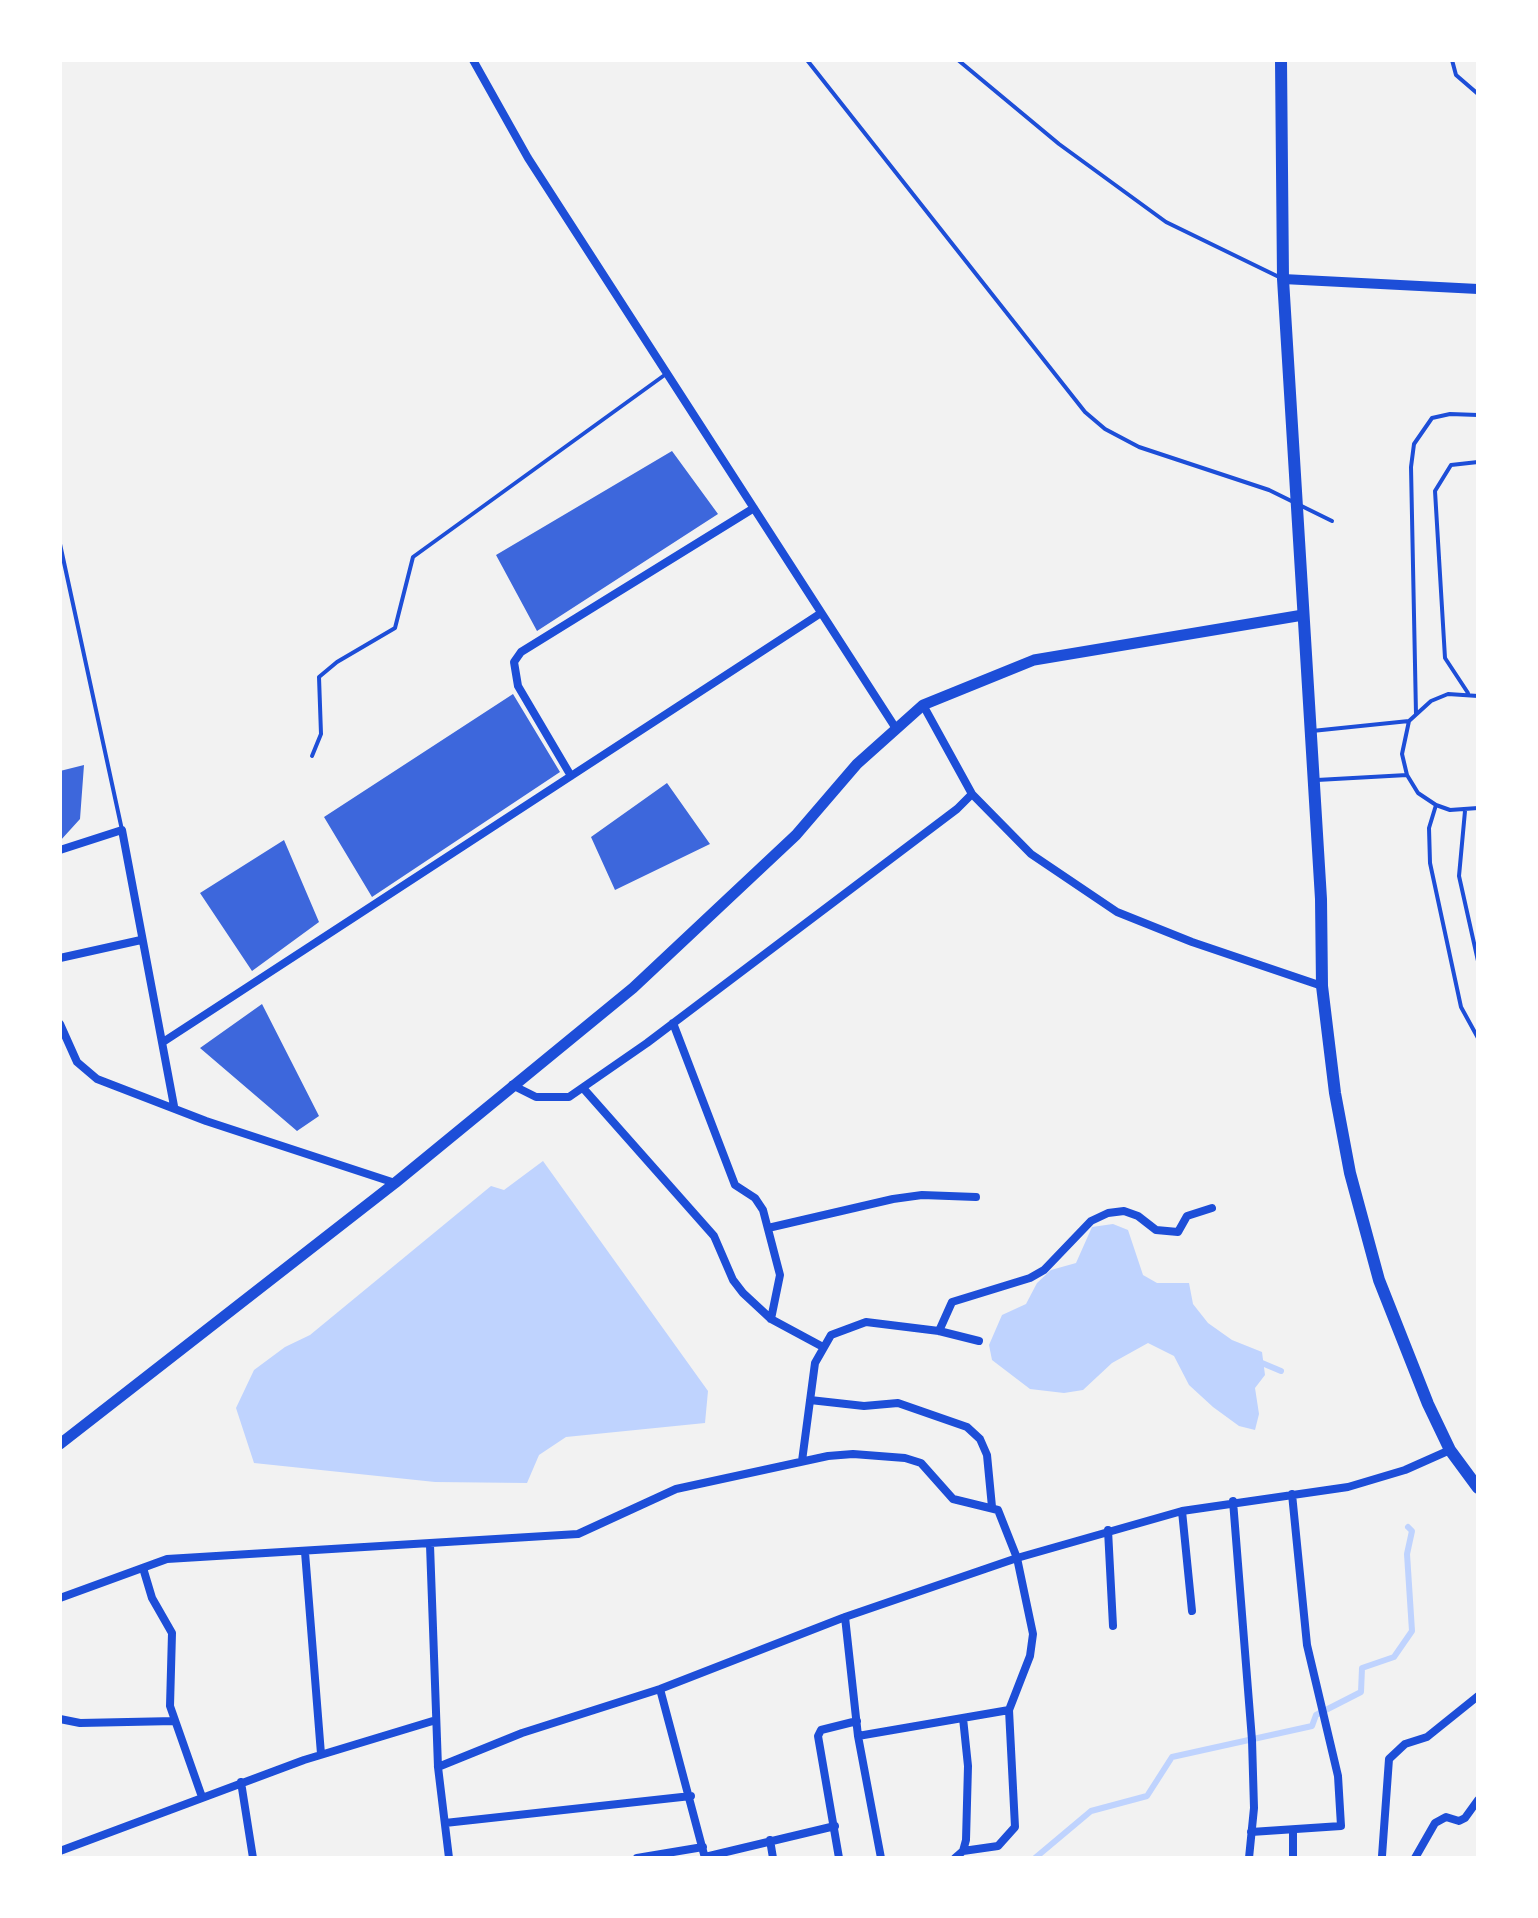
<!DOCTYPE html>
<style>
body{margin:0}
#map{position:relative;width:1538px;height:1918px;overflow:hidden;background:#f2f2f2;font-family:"Space Grotesk",sans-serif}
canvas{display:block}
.frame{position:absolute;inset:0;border:62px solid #fff;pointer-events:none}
</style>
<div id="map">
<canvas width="1538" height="1918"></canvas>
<div class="frame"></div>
</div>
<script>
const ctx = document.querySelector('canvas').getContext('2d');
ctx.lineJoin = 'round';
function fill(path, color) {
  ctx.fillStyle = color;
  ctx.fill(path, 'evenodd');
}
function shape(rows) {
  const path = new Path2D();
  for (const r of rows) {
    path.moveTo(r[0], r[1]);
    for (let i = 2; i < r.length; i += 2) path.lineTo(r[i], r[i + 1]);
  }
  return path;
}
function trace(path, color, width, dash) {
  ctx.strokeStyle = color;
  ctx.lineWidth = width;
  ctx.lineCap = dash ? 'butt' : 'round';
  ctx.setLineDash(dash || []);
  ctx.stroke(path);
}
const water = shape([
 [543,1161,708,1391,705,1423,566,1437,539,1455,527,1483,435,1482,254,1463,236,1408,254,1370,285,1347,310,1335,491,1186,504,1190],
 [1113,1224,1128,1230,1143,1275,1157,1283,1189,1283,1193,1304,1208,1323,1232,1340,1262,1352,1265,1375,1255,1388,1259,1414,1255,1430,1239,1426,1213,1407,1189,1385,1174,1356,1148,1343,1112,1363,1083,1390,1064,1393,1030,1389,992,1360,989,1345,1002,1315,1026,1304,1037,1283,1051,1270,1076,1263,1092,1227]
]);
const stream = shape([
 [1262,1363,1281,1371],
 [1035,1858,1091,1811,1147,1796,1172,1757,1312,1726,1316,1715,1361,1692,1362,1668,1394,1657,1412,1631,1407,1554,1412,1531,1408,1527]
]);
const building = shape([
 [672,451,718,514,537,631,496,555],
 [513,694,560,772,372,897,324,817],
 [84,765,80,819,60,841,60,771],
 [667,783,710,844,615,890,591,837],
 [284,840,319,922,252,971,200,893],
 [262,1004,319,1116,297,1131,200,1048]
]);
const service = shape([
 [807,60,1085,412,1105,429,1139,447,1269,490,1332,521],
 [958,60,1059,144,1166,222,1279,277],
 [1452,60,1456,75,1478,94],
 [60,544,122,830],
 [1468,693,1445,658,1435,491,1451,465,1478,462],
 [1478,696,1448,694,1431,701,1409,721,1402,754,1407,775,1418,793,1436,805,1450,810,1478,808],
 [1416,714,1411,467,1414,444,1432,418,1450,414,1478,415],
 [1312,731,1409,721],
 [312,756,321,734,319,677,337,662,395,628,413,557,666,374],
 [1317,780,1407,775],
 [1436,805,1429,828,1430,863,1461,1007,1478,1038],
 [1465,811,1459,876,1478,961]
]);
const minor = shape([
 [473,60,528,158,895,727],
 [571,776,518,686,514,662,521,652,754,508],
 [972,794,1031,854,1117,912,1192,942,1322,986],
 [60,850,122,830,174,1106],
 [60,958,141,940],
 [673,1023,735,1185,755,1198,763,1210,780,1275,771,1319],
 [60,1024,77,1062,97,1079,206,1121,395,1183],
 [163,1042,821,613],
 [512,1085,536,1097,569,1097,647,1043,957,809,972,794,923,705],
 [583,1088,714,1236,733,1280,743,1293,771,1319,823,1347],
 [768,1228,893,1199,922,1195,976,1197],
 [939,1331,952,1302,1030,1278,1044,1270,1091,1221,1108,1213,1124,1211,1138,1216,1156,1230,1178,1232,1187,1216,1212,1208],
 [810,1400,864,1406,898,1403,967,1427,980,1439,987,1455,992,1507],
 [802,1461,815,1363,831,1335,866,1322,939,1331,979,1341],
 [1233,1501,1252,1740,1254,1808,1249,1858],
 [1182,1511,1192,1611],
 [1108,1530,1113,1626],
 [430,1545,438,1767,449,1858],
 [305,1552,321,1754],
 [143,1568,152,1598,172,1633,170,1706,202,1797],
 [60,1598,167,1559,578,1534,676,1489,828,1456,853,1454,905,1458,921,1463,953,1499,998,1510,1017,1558,1033,1634,1030,1656,1009,1710,1015,1827,998,1846,963,1851],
 [845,1617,858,1736,881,1858],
 [660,1689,705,1858],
 [60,1719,80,1723,175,1721],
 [858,1736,1009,1710],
 [438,1767,522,1733,660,1689,845,1617,1017,1558,1182,1511,1348,1487,1405,1470,1450,1450],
 [241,1782,253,1858],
 [445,1823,691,1796],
 [1293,1830,1293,1858],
 [1251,1832,1341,1826,1338,1776,1307,1645,1292,1494],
 [770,1840,773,1858],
 [60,1851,304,1760,436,1720],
 [1382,1856,1389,1759,1405,1744,1427,1737,1478,1696],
 [705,1857,835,1826],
 [637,1858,703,1847],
 [839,1858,818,1736,821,1730,857,1721],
 [955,1858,963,1851,966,1840,968,1766,963,1718],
 [1415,1858,1435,1823,1446,1817,1459,1821,1465,1818,1478,1800]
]);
const tertiary = shape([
 [1283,279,1478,289]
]);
const secondary = shape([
 [60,1444,395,1183,633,988,796,835,857,764,923,705,1034,660,1303,615]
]);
const primary = shape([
 [1281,60,1283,279,1321,899,1322,986,1335,1093,1350,1173,1379,1280,1428,1404,1450,1450,1478,1488]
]);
fill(water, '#bfd3fe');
trace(stream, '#bfd3fe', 6);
fill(building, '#3d67dc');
trace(service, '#1d4ed8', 4);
trace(minor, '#1d4ed8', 8);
trace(tertiary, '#1d4ed8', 10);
trace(secondary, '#1d4ed8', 11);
trace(primary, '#1d4ed8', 12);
</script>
